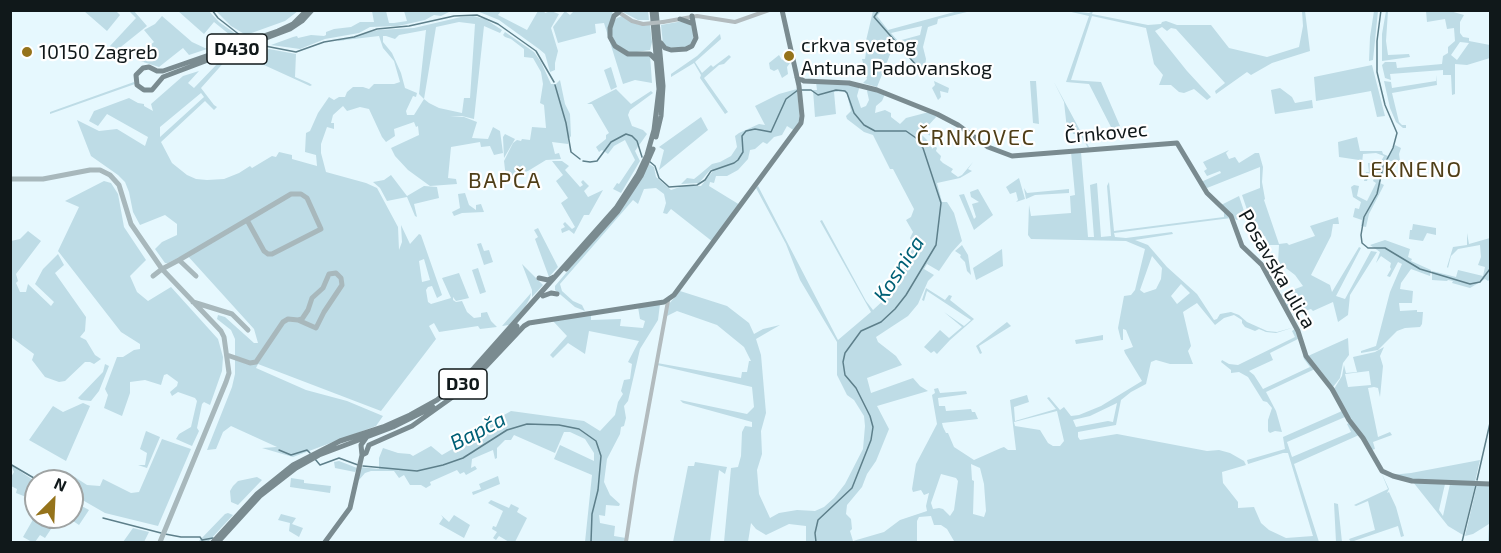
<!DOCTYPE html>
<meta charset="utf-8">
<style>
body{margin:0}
#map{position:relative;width:1501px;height:553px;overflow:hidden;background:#e6f8fe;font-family:"Exo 2",sans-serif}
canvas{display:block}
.frame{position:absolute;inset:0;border:12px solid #10181a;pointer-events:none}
.north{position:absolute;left:24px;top:469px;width:60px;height:60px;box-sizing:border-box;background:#fff;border:2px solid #9fa3a3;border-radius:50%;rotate:24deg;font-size:16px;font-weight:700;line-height:24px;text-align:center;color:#10181a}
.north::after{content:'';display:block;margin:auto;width:21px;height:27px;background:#95731b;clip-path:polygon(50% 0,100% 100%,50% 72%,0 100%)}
</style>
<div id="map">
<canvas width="1501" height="553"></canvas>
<div class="frame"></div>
<div class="north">N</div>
</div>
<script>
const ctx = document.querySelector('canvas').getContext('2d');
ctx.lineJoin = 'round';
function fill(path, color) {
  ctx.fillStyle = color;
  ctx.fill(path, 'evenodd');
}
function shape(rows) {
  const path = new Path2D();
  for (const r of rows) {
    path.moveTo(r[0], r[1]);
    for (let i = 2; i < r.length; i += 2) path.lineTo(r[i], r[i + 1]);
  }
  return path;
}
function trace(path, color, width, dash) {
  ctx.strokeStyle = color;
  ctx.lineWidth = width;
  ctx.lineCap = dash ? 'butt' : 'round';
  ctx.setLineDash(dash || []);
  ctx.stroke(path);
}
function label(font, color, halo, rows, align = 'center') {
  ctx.font = font + ' "Exo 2",sans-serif';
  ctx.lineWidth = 4.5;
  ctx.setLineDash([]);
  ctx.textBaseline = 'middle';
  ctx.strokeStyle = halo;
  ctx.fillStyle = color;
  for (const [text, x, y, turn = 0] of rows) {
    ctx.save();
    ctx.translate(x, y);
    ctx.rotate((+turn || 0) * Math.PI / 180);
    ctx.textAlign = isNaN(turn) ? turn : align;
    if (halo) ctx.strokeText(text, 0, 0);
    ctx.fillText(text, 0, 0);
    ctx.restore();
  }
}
const green = shape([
 [84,11,116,11,120,15,107,31],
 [129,11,134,11,147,26,122,46,117,55,110,46,136,18],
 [178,11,209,11,219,22,240,37,238,38,230,35,214,22,204,34],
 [222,11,222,10,298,11,285,21,246,35,231,26,216,11],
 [372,11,386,11,389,23,394,23,407,21,404,11,449,12,441,16,434,15,425,20,398,26,370,27,359,33,325,39,300,49,271,45,293,37,297,36,298,38,311,35,324,36,326,35,326,32,334,29,351,27,360,22,374,22],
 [477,11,501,11,498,15,527,30,538,11,544,11,545,13,551,11,559,14,551,28,558,51,555,63,555,70,550,72,545,54,539,49,499,20],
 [565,11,570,15,574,11,612,11,613,15,609,26,614,48,622,53,650,55,652,83,635,80,623,84,604,23,595,24,596,33,558,43,553,27],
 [621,11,648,11,649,20,638,20],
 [873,11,881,11,877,16,888,30,958,11,971,11,938,19,937,24,928,27,923,47,926,59,924,74,895,42,877,87,863,83,867,79,862,59,865,59,867,46,865,45],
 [922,26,920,35,898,41,891,33],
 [1067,11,1089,13,1093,11,1092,14,1148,25,1161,24,1162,22,1166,21,1177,25,1211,25,1229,48,1267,57,1299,47,1303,26,1302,11,1305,11,1310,51,1272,63,1251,75,1247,72,1216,94,1215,91,1225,83,1176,29,1171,28,1167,31,1162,27,1155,31,1187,71,1211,97,1207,100,1194,89,1184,93,1179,92,1171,85,1159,85,1163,75,1154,64,1146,28,1092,16,1071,80,1101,82,1120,126,1112,129,1089,84,1066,82,1089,16],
 [1374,11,1378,11,1373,60,1369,61,1370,37],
 [1386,11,1388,11,1386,41,1388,55,1409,54,1410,57,1382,61,1382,34],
 [1426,11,1450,11,1464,15,1460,22,1460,33,1463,37,1469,38,1469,41,1490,45,1490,58,1467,65,1455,64,1455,94,1452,95,1451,75,1443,75,1443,70,1390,74,1391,80,1385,78,1382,65,1385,62,1396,62,1397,68,1442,64,1443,56,1448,53,1448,47,1455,41,1454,28,1447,29,1445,19,1427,22],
 [1460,42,1469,43,1457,60,1451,55],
 [162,16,192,42,207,49,189,55,183,48,159,67,137,60,137,55,154,42,144,30,155,24],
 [473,16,485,19,502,30,500,33,484,26,474,119,462,116,450,116,464,117,477,122,472,138,488,139,493,127,500,131,503,153,494,155,490,146,481,147,480,142,451,147,448,178,456,179,457,184,430,186,408,170,395,156,391,148,419,135,418,126,416,127,414,122,394,129,395,136,386,142,382,137,369,109,360,107,347,111,343,106,333,115,331,123,334,123,334,129,327,127,321,144,321,153,326,172,366,183,377,188,398,227,399,250,402,242,401,225,410,244,419,234,421,235,442,295,437,298,432,286,428,287,426,290,428,302,431,304,451,298,442,278,459,273,469,298,456,301,453,297,453,300,456,302,462,301,467,312,474,318,481,317,481,313,487,312,491,321,497,327,480,329,478,326,439,332,434,323,429,326,436,339,381,411,258,364,256,368,306,390,347,401,383,416,376,426,293,457,262,448,277,447,231,426,223,432,216,449,207,450,232,387,235,374,235,339,231,330,217,319,218,315,225,317,254,343,258,343,254,329,186,254,168,263,165,263,155,249,162,242,177,235,177,224,165,215,140,225,133,212,129,192,125,182,118,175,91,156,77,120,99,131,117,129,145,146,148,137,107,114,98,126,89,121,94,111,129,98,138,103,144,104,144,106,153,111,151,104,183,76,199,71,188,83,194,88,217,64,227,59,201,88,214,105,217,107,214,110,205,101,161,142,172,163,187,175,196,179,207,180,224,179,239,173,250,166,252,168,272,156,276,157,279,152,292,155,292,159,317,166,316,155,305,152,306,133,310,131,318,113,329,97,334,100,339,97,345,97,347,92,353,87,363,87,369,89,374,84,394,84,400,82,394,61,383,48,379,36,336,41,378,30,414,28,461,17],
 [459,22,475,24,470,98,464,98,462,113,439,108,429,103,424,99,436,27],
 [426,30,419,94,424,99,414,115,407,115,406,111,413,96,416,97,417,93,405,88,401,73,392,53,383,42,383,36,386,36,395,39,399,35],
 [201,93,204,97,160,137,160,127],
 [424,259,430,280,422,282,419,261],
 [622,16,639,25,650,25,652,42,650,50,630,53,616,46,611,32,614,21,617,18],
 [683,21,691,24,694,33,693,43,686,47,668,48,663,44,661,25],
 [505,32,534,52,541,62,551,84,556,84,560,80,565,104,570,114,571,136,568,140,568,144,552,142,555,154,559,153,561,159,546,160,528,171,506,178,504,161,513,143,517,140,521,141,522,139,530,140,532,127,546,128,544,105,540,103,543,84,541,72,533,58,524,57,524,49,511,39,505,37,503,35],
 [720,34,721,39,695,62,702,73,711,65,713,67,729,55,731,57,724,64,719,65,704,78,728,112,725,114,700,78,701,75,694,63,671,77,671,74,697,56],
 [269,49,296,54,295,77,309,83,312,85,310,86,264,65,236,57,253,51],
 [779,55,782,60,787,56,790,63,787,67,788,74,782,78,778,69,774,71,770,69,769,63],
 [1372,65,1385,116,1377,117,1371,91,1316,101,1314,77],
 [611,67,617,87,611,90,604,70],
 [1436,75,1437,85,1392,93,1399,122,1402,125,1406,125,1406,128,1403,128,1396,122,1390,108,1384,81,1391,82,1392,88,1436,81],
 [934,81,949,88,948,93,940,91,941,97,938,100,932,88,935,85],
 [1030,81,1036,81,1039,124,1033,123],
 [134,82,135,84,50,114,50,112],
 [816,82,860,85,857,96,861,108,866,106,869,100,867,91,869,87,885,94,882,101,876,106,875,113,885,110,891,113,891,117,900,124,906,118,929,112,937,116,926,128,936,137,935,139,923,131,921,134,931,144,932,149,935,146,937,148,936,151,941,156,940,160,943,163,953,169,951,172,958,177,962,175,973,162,968,169,972,171,960,178,937,183,942,202,947,202,954,213,962,241,952,252,939,271,927,264,924,269,934,275,928,281,918,304,908,316,876,337,878,342,896,356,902,365,867,378,871,393,913,378,920,386,928,391,877,406,889,429,876,461,867,474,862,487,847,505,846,514,851,519,852,529,850,531,853,541,884,532,900,520,927,511,926,506,929,493,924,495,921,490,913,492,912,489,916,464,937,424,932,395,935,393,934,389,938,388,940,393,966,391,967,394,938,398,939,406,945,406,946,411,971,409,972,412,975,412,978,419,942,423,943,427,946,433,948,433,954,447,974,460,1001,448,1004,447,1008,450,1016,450,1010,400,1027,395,1029,402,1014,407,1015,421,1056,409,1047,398,1049,397,1060,410,1064,407,1071,416,1079,415,1101,406,1142,381,1125,353,1124,350,1133,347,1126,330,1123,329,1123,340,1121,340,1118,328,1124,296,1131,295,1135,290,1145,249,1126,241,1031,239,1028,235,1029,205,1031,216,1071,213,1070,196,1075,195,1071,152,1081,152,1088,237,1094,237,1090,185,1097,183,1101,237,1111,236,1107,186,1109,182,1114,231,1224,217,1224,212,1231,218,1114,233,1115,237,1126,238,1172,232,1173,234,1135,240,1148,245,1167,267,1197,294,1214,320,1217,319,1220,314,1231,312,1239,315,1247,322,1267,331,1277,332,1295,327,1276,333,1266,332,1259,329,1255,331,1245,327,1242,323,1242,320,1234,315,1224,318,1215,325,1197,303,1183,312,1191,346,1188,351,1193,364,1170,364,1156,360,1151,362,1146,384,1131,392,1121,400,1116,425,1078,432,1078,437,1080,440,1117,434,1207,451,1219,450,1230,453,1244,461,1246,465,1222,472,1223,483,1238,502,1238,508,1254,507,1261,523,1269,530,1286,538,1313,536,1288,453,1283,453,1248,464,1247,460,1285,449,1283,437,1342,411,1345,417,1287,442,1292,457,1351,432,1347,424,1349,423,1359,435,1294,464,1319,542,950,542,954,541,947,529,941,525,934,525,931,516,919,517,917,521,917,542,806,542,806,526,789,524,766,535,756,529,751,523,748,542,724,542,731,468,738,467,741,456,742,432,745,426,752,427,752,422,683,403,680,400,747,414,754,407,752,387,657,365,657,363,741,378,742,372,747,372,749,361,751,361,744,347,717,325,677,311,665,317,668,305,680,291,727,306,749,323,754,334,763,329,780,325,756,339,761,355,766,413,761,431,762,454,757,470,759,494,770,518,779,513,797,510,815,511,824,507,834,498,845,484,863,449,865,426,864,416,854,400,847,395,837,375,837,342,800,280,786,244,756,188,758,186,838,340,871,312,820,221,822,220,866,301,873,310,887,297,904,273,904,265,911,250,912,242,910,238,913,232,906,220,911,217,914,209,893,169,890,169,873,135,864,132,847,119,846,116,851,111,847,94,843,91,834,92,836,114,815,117,813,90,817,90],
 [1152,256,1162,268,1161,279,1156,289,1144,293,1140,290],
 [1181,284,1190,293,1177,304,1171,296],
 [1117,403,1113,422,1108,421,1076,427,1073,420,1090,416],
 [1057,411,1064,441,1060,446,1053,446,1048,443,1040,430,1015,426,1014,422],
 [971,464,980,468,984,484,986,511,984,517,973,514,974,481,972,480],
 [941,474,956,478,958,481,954,510,950,516,943,509,939,508,933,509,931,503],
 [1054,82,1089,147,1088,148,1080,134,1073,134,1072,130,1067,129,1064,102],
 [1280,88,1292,97,1295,103,1312,100,1313,108,1275,114,1271,90],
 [616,89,631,104,651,91,653,93,630,110,628,115,632,126,643,130,647,134,635,151,640,161,621,193,613,189,617,183,619,184,635,160,625,140,614,146,608,154,602,150,599,152,596,147,606,139,606,135,609,133,592,104,587,104],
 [797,89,800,120,795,131,787,126,782,135,774,137,767,144,763,142,755,149,750,150,748,159,738,170,727,176,716,176,714,183,710,182,709,186,740,205,713,242,671,209,667,214,663,213,666,203,664,194,656,188,644,189,638,204,633,200,560,284,562,291,573,301,582,305,585,311,575,307,555,290,555,286,628,200,649,164,654,167,656,177,671,190,683,186,701,186,713,171,711,169,699,183,681,184,687,178,694,179,699,175,712,164,720,162,731,156,737,147,735,136,739,133,759,124,765,125,755,106,779,94],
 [701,117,708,130,659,170,664,150,659,147],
 [505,134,515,139,504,158,503,137],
 [1357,137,1360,151,1382,151,1383,154,1388,156,1395,145,1401,148,1399,154,1400,161,1388,161,1385,168,1380,183,1384,185,1369,214,1366,227,1361,226,1362,220,1353,217,1355,208,1359,209,1361,202,1353,197,1351,187,1354,185,1359,186,1357,196,1367,201,1376,183,1373,181,1375,176,1369,174,1367,181,1364,181,1366,172,1369,172,1368,163,1379,165,1384,156,1376,153,1363,154,1362,163,1359,160,1339,157,1338,142],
 [1229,150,1226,153,1229,159,1235,157,1239,163,1255,153,1259,153,1263,167,1262,182,1265,199,1264,200,1279,244,1287,243,1289,245,1315,236,1310,226,1338,217,1339,224,1333,224,1331,236,1311,275,1330,285,1332,292,1359,247,1361,248,1336,296,1345,299,1371,251,1377,252,1350,295,1348,315,1338,322,1333,302,1313,311,1311,309,1305,311,1299,304,1287,309,1280,295,1303,286,1295,275,1278,262,1279,245,1268,245,1265,236,1256,236,1242,195,1260,188,1260,167,1207,188,1201,182,1221,173,1220,171,1207,176,1204,171,1207,169,1203,162],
 [552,161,562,161,569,166,565,170,580,187,583,185,581,182,583,180,589,186,584,191,588,197,603,190,589,215,584,215,574,234,569,230,562,233,561,229,565,227,563,224,565,222,572,229,575,227,561,203,568,198,556,181,563,175],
 [391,175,407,196,424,186,437,187,439,198,414,204,417,217,415,216,407,197,387,201,380,188,373,182,384,180],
 [1019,178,1025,199,1016,202,1018,200,1016,192,1010,194,1006,187],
 [104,181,111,183,118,194,124,227,146,260,130,276,137,292,148,301,171,287,218,339,223,357,222,371,210,405,204,402,202,404,197,428,199,431,192,446,176,439,179,434,191,427,197,401,195,398,178,392,172,396,170,392,177,386,178,382,167,374,164,375,161,385,145,380,130,382,130,393,122,416,104,408,108,395,105,389,117,357,123,357,134,350,140,349,140,344,121,332,58,251,79,207,65,201],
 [1024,188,1027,193,1069,189,1069,193,1035,195,1026,199],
 [978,189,993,215,974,230,959,195,964,194,974,219,976,217,972,204,979,202,971,197,970,192],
 [465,193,469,205,476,210,476,205,481,204,484,212,462,213,454,216,452,212,460,208,458,194],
 [1239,196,1246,217,1236,220,1221,205],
 [1413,224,1436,228,1436,235,1427,233,1423,241,1409,239,1410,230,1412,230],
 [538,228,558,267,549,277,535,239,538,237,534,230],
 [28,231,41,241,16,274,18,281,16,283,20,292,26,292,28,284,51,306,54,302,35,284,43,269,58,254,64,265,55,273,86,317,85,331,80,337,86,340,95,355,101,359,94,364,90,362,85,362,65,381,59,382,45,377,32,360,34,354,11,337,11,241,20,239],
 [1467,233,1469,244,1490,238,1490,279,1488,281,1485,279,1470,288,1452,283,1453,281,1448,280,1447,281,1432,280,1432,271,1456,277,1458,270,1483,276,1485,267,1478,265,1481,257,1480,245,1458,249,1451,256,1448,268,1447,267,1453,247,1467,245],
 [1385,240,1410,249,1408,257,1412,259,1411,261,1431,270,1430,276,1411,269,1401,283,1400,289,1413,291,1412,303,1399,303,1400,311,1417,310,1417,312,1423,312,1422,324,1420,327,1405,328,1397,331,1378,350,1361,353,1361,351,1376,346,1390,292,1402,264,1398,262,1390,277,1387,276,1391,269,1390,267,1391,263,1381,256,1376,263,1380,252,1370,245],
 [481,243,484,251,489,250,493,262,484,265,477,244],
 [962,245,968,255,971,275,967,271,965,262,960,257,961,255,955,251],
 [1002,249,1003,266,976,280,973,268],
 [522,264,543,285,532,297,532,290],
 [478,268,486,292,480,294,472,270],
 [926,288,945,300,949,295,952,296,950,300,974,319,950,340,937,354,934,351,931,353,924,347,940,330,949,338,962,327,944,312,964,326,971,320,927,291,924,301,922,300],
 [531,293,530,298,525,307,509,325,502,326],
 [660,304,658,320,640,349,628,401,624,406,626,418,624,426,621,427,620,434,607,459,604,482,610,495,620,504,619,506,606,505,605,516,599,515,600,523,615,526,614,536,626,538,625,542,585,542,592,475,554,459,560,445,594,461,594,453,585,439,570,432,564,432,555,453,514,435,511,440,505,440,497,448,497,458,495,459,493,450,472,459,471,468,475,466,477,469,466,475,464,472,460,474,457,470,430,482,431,485,426,488,421,485,410,485,404,475,399,478,394,471,371,471,365,473,359,480,357,480,359,467,379,469,379,458,383,448,398,453,410,454,413,456,431,446,442,455,489,428,488,424,511,411,584,421,600,431,615,415,618,402,623,394,621,391,624,380,630,379,632,364,628,362,639,341,589,331,585,354,568,343,553,358,550,355,567,336,553,321,591,315,591,320,621,319,620,326,643,328,645,321,640,319,638,307],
 [1007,322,1011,326,979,346,982,353,980,354,976,346],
 [1295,329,1300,338,1270,353,1273,360,1249,371,1254,375,1263,389,1310,367,1304,359,1303,355,1305,355,1315,369,1266,392,1276,411,1282,432,1275,431,1270,433,1268,431,1268,420,1272,408,1267,402,1263,401,1248,377,1239,372,1231,373,1231,370,1221,362,1222,360,1229,364,1238,365,1295,337,1292,331],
 [1103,335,1103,340,1076,344,1075,340],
 [1348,338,1349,355,1343,363,1340,378,1333,387,1308,356],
 [1384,347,1380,356,1383,366,1380,397,1378,388,1374,387,1368,388,1378,437,1390,432,1392,435,1373,442,1375,449,1371,450,1352,423,1334,389,1342,376,1344,365,1346,373,1357,372,1353,357,1375,352],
 [1369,371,1371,385,1348,387,1345,374],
 [105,364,109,366,99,391,91,401,81,400,78,398,103,372],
 [83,403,90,406,66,461,29,440,53,406,63,412],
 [146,431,160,437,147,468,138,465,145,465,147,453,140,449],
 [162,439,191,449,158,526,105,513,72,494,72,481,62,481,67,472,87,485,100,486,103,479,131,493,139,492],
 [1480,460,1475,482,1413,480,1391,475,1411,473],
 [339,461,357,468,355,472,335,468,334,462],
 [695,462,727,467,725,474,719,470,710,542,673,542,688,466,694,466],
 [11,465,36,482,36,499,30,496,31,494,29,492,26,497,16,493,17,489,11,486,11,477,14,472],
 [1381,472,1389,489,1387,493,1389,492,1396,507,1404,536,1401,537,1398,526,1351,542,1349,539,1375,530,1368,501,1356,506,1354,505,1388,489],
 [498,476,500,484,473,495,472,492,481,489,479,484],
 [257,477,262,480,238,505,231,502,230,491,233,486,238,481],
 [291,478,304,480,304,483,331,486,330,493,290,487],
 [1413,482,1445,484,1439,510,1443,516,1450,484,1475,485,1463,535,1448,526],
 [1477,485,1490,485,1490,542,1488,542,1489,524,1473,534,1465,536],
 [491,500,509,508,511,504,519,508,517,512,527,518,515,542,509,542,499,536,496,540,493,538,497,532,492,529,493,526,496,527,503,511,488,503],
 [1334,503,1338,504,1342,542,1336,542],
 [78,504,89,510,79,525,73,521,78,514,74,511,72,514,72,509,75,509],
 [228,513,233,515,208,542,198,542,225,514],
 [281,514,296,518,292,524,303,528,299,537,289,531,290,523,278,520],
 [441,515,449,522,454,515,470,525,464,538,439,524,443,518],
 [35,516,42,521,44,517,52,517,50,521,55,523,45,538,40,535,35,542,32,542,23,537],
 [133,528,149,532,144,542,123,542]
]);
const stream = shape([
 [212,10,218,18,241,36],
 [879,10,874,17,923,73],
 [1381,10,1377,41,1377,72,1385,105,1397,133,1393,148,1383,167,1377,194,1364,217,1361,235,1362,243,1368,248,1385,248,1420,269,1470,284,1480,282,1490,269],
 [1460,10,1479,10],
 [265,46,296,52,324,42,354,37,377,29,409,26,454,16,477,15,498,24,536,51,554,82],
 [555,85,566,123,571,152,580,159],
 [583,161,590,162,597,161,611,142,626,134,632,136,637,141,642,157],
 [649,161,655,166,659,178,669,187,697,185,705,180,711,171,734,163,738,160,743,152,742,136,746,131,755,129,771,132,786,99,798,90,811,90,818,95,836,90,845,91,847,93,854,113,864,125,875,131,906,131,916,138,923,148,941,203,936,245,906,295,895,309,881,322,861,331,845,353,843,362,845,375,856,388,870,416,873,427,871,440,852,488,818,520,815,533,816,542],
 [279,450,291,455,307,450,310,453],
 [315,459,320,465,339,458,358,465],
 [10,464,39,481],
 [363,466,417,471,443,465,463,458,507,430,527,424,559,425,579,429,596,441,601,456,598,490,592,514,591,542],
 [1477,480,1490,423],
 [72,501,77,504],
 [103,518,161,533],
 [165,534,181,537,200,537,202,540,213,538],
 [1462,542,1476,485]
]);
const taxiway = shape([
 [10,179,43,179,90,170,100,170,110,175,119,185,131,224,162,269,221,331,224,337,229,373,226,382,160,542],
 [179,260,196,276],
 [153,276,162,269,179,260,247,220,291,194,301,194,307,198,321,229,272,254,268,254,264,251,247,220],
 [193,302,232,314,248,330],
 [227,355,250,363,256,362,283,322,288,319,298,320,316,328,324,312,342,285,341,278,336,273,329,274,323,288,312,298,308,310,302,319,298,320]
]);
const minor = shape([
 [617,11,632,21,643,24],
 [663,22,697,16,735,22,769,10],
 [626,542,636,476,668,301]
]);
const major = shape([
 [307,10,293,24,278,31,163,71,157,71,149,67,143,68,136,75,137,85,144,90,152,90,163,77,290,29,302,21,312,10],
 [619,12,614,16,610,28,610,37,615,46,628,54,650,54,656,60],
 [680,19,691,23],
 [661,43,665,48,671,50,686,49,692,46,696,38,692,16],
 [797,77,804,81,849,83,877,90,937,114,958,125,988,147,1012,156,1177,143,1207,193,1231,216,1242,246,1262,265,1298,331,1306,356,1332,389,1349,420,1363,438,1382,471,1393,476,1412,481,1490,484],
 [656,137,661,116,663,86,656,10],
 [566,269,618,211,641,176,653,149],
 [539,278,548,280,554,277],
 [543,296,551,293,557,294],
 [453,393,479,368,517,326],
 [362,455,361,445,366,438],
 [213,542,257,494,293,465,340,441,383,427,410,415,437,400,457,384,474,368,616,208,638,174,647,155,654,130,659,89,652,10],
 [218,542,260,496,296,468,319,455,393,427,433,407],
 [325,542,350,508,362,455,366,453,369,445,412,426,454,396,475,378,524,326,529,323,664,302,674,295,801,123,802,116,799,86,782,10]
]);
const minorBridge = shape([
 [643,24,663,22]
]);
const markers = [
 [27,52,6,"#95731b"],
 [789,56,6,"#95731b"]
];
const shields = [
 [237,49,60],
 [463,384,48]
];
const shieldNames = [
 ["D430",237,49],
 ["D30",463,384]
];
const poiNames = [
 ["crkva svetog",801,45],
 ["Antuna Padovanskog",801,68],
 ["10150 Zagreb",39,52]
];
const streetNames = [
 ["Črnkovec",1106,133,-5],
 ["Posavska ulica",1277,269,60]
];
const waterNames = [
 ["Kosnica",899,269,-57],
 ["Bapča",478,431,-27]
];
const quarterNames = [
 ["ČRNKOVEC",976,138],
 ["LEKNENO",1410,170],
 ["BAPČA",505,181]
];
fill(green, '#bedce6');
trace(stream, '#5d7f8a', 1.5);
trace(taxiway, '#a8b8bc', 5);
trace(minor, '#b2bbbe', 4);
trace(major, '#7a8b90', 5);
trace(minorBridge, '#b2bbbe', 4);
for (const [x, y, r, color] of markers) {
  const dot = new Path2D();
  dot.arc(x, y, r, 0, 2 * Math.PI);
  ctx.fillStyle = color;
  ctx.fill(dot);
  trace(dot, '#fff', 2);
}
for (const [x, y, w] of shields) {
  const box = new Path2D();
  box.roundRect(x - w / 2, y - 15, w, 30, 4.5);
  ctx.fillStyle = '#fff';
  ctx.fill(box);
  trace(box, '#10181a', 1.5);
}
label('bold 18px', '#10181a', null, shieldNames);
label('20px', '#10181a', '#fff', poiNames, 'left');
label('20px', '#10181a', '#fff', streetNames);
label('italic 21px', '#006076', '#fff', waterNames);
ctx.letterSpacing = '1.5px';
label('22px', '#4f3e17', '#fff', quarterNames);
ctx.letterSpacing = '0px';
</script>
